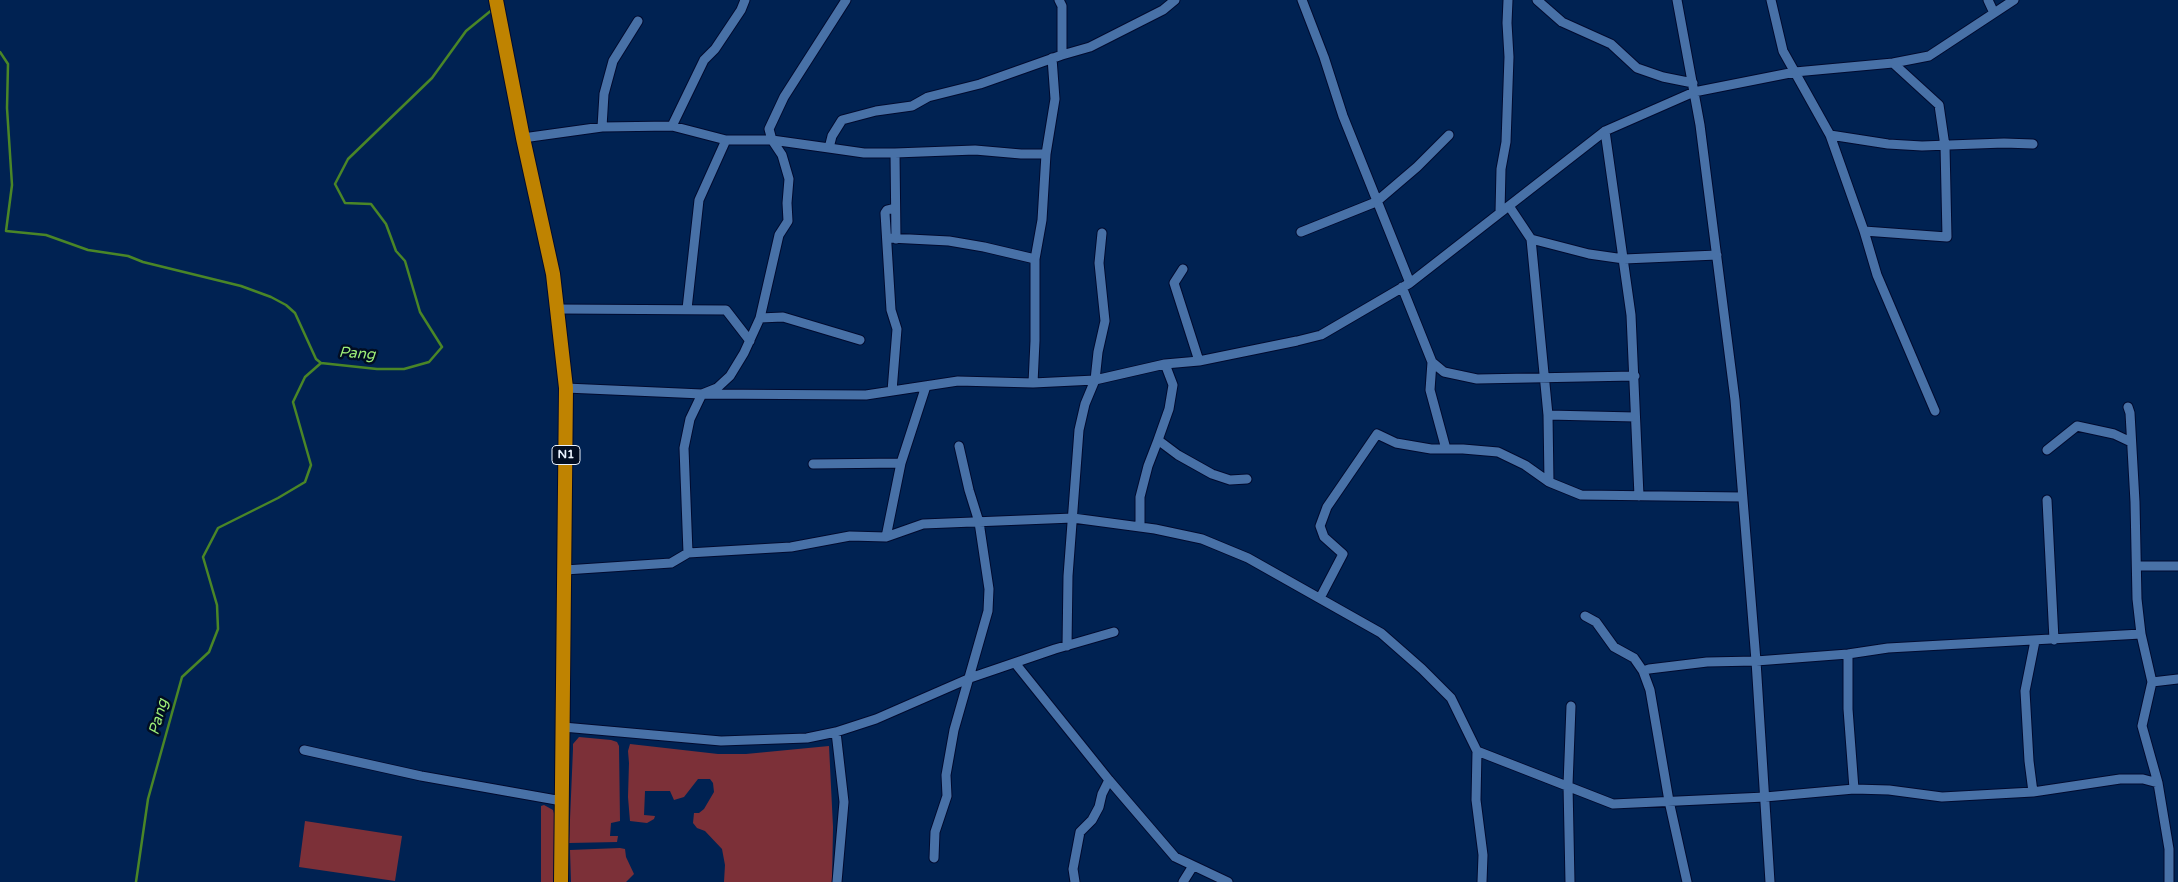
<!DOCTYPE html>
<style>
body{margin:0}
canvas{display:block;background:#002252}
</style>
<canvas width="2178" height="882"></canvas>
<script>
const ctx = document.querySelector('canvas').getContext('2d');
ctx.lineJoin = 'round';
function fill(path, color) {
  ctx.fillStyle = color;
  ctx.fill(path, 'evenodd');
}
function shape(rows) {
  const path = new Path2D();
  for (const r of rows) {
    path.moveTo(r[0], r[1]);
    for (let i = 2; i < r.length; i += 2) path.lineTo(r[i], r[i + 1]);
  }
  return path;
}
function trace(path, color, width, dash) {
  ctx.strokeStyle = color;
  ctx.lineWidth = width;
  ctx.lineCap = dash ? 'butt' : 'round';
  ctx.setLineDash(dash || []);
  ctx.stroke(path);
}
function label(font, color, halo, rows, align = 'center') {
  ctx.font = font + ' "Varela Round",sans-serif';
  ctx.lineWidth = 5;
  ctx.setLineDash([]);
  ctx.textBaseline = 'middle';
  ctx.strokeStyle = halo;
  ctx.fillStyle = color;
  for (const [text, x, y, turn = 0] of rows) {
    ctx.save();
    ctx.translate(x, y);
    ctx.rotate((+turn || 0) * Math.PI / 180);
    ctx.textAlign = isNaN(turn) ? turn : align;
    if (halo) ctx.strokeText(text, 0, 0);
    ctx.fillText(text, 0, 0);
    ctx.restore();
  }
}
const green = shape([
 [579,737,611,740,617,742,619,746,620,821,611,823,610,836,618,836,617,842,569,843,573,749,573,744],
 [630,744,718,754,746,754,829,746,833,827,832,882,724,882,725,865,722,849,705,831,697,828,693,823,694,813,699,813,704,809,714,792,713,783,710,779,698,779,684,797,674,800,670,791,645,791,644,815,655,816,654,819,647,823,630,821,628,797,629,763,628,751],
 [544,805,553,810,555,817,556,882,541,882,541,806],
 [305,821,402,836,395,881,299,867],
 [620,848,625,849,626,857,634,874,626,882,571,882,570,850]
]);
const stream = shape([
 [0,52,8,64,7,108,12,185,6,231,46,235,88,250,128,256,143,262,241,286,271,297,286,305,295,313,316,359,321,363],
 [136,882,148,799,182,677,209,652,218,629,217,605,203,557,218,528,278,498,305,482,311,465,293,402,305,377,321,363,377,369,404,369,429,362,442,347,420,312,405,261,396,251,386,224,371,204,345,203,335,184,348,159,432,78,466,31,493,9]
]);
const minor = shape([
 [1059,0,1062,6,1062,55],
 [1302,0,1324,57,1343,116,1410,283],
 [1537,0,1562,22,1611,44,1637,68,1663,77,1693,83],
 [1677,0,1700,125,1735,400,1756,661,1770,882],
 [1771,0,1783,51,1830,135,1864,231,1877,275,1935,411],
 [1988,0,1994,13],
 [672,126,704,60,715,49,741,10,745,0],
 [602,127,604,94,613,61,638,21],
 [1605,131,1631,315,1639,496],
 [1830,135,1888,144,1922,146,2004,143,2033,144],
 [523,138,602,127,672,126,726,140,772,140,829,148,832,136,842,120,876,111,912,106,928,97,980,84,1062,55,1090,47,1163,10,1175,0],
 [829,148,864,153,895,153],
 [1509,206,1531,239,1548,415,1549,482],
 [1500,212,1501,169,1506,142,1509,57,1507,23,1508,0],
 [1864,231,1947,237,1945,146,1939,105,1893,63],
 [1301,232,1376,202,1417,167,1449,135],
 [890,238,949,241,984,247,1035,259],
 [896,239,895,153,975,150,1021,154,1046,154,1055,99,1052,58],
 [1531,239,1589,254,1624,259,1717,255],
 [1183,269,1174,283,1199,361],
 [1402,287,1432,362,1444,372,1477,379,1635,376],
 [558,309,726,310,750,341],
 [687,309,699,200,726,140],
 [760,318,783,317,860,340],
 [1432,362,1430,390,1446,449],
 [1165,364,1173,385,1169,409,1158,440,1178,455,1212,474,1230,480,1247,479],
 [1033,383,1035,341,1035,259,1042,220,1046,154],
 [566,388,702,394,866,395,958,381,1033,383,1095,380,1165,364,1199,361,1297,341,1321,335,1410,283,1605,131,1694,92,1795,72,1893,63,1929,56,2014,0],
 [892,391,897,329,891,310,885,213,887,210,895,208],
 [2128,407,2130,413,2135,502,2137,599,2141,634,2152,682,2142,726,2158,783,2169,849,2169,882],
 [1548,415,1635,417],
 [2047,450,2077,426,2114,434,2131,442],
 [813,464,901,463],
 [2047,500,2054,640],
 [1140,527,1140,497,1148,466,1158,440],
 [886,537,901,463,926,386],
 [688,553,684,448,690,419,702,394,717,388,730,376,744,353,760,318,779,235,788,221,787,203,789,179,782,155,772,140,769,129,784,97,846,0],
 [2137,566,2178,566],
 [565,570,671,563,688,553,791,547,850,536,886,537,923,524,1073,518,1155,529,1202,539,1248,558,1381,633,1422,669,1451,698,1477,751,1476,800,1483,855,1482,882],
 [1320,598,1343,554,1324,537,1320,526,1327,507,1377,434,1396,443,1431,449,1463,449,1498,452,1525,465,1549,482,1581,495,1742,497],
 [1585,616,1596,622,1614,647,1634,658,1643,671,1650,690,1669,801,1687,882],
 [1067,646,1068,576,1079,430,1085,404,1095,380,1098,352,1105,321,1099,263,1102,233],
 [1848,654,1848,709,1854,789],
 [1015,663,1109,780,1175,857,1228,882],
 [1643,671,1649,669,1707,662,1756,661,1848,654,1888,648,2141,634],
 [2152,682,2178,679],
 [563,727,721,741,807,738,836,732,876,719,970,678,1055,649,1114,632],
 [836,732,844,802,837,882],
 [304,750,421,776,562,801],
 [1477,751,1613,804,1765,797,1854,789,1889,790,1942,797,2033,792,2120,779,2143,779,2158,783],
 [2033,792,2029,761,2025,691,2035,641],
 [934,858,935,832,947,796,946,775,954,730,988,611,989,589,979,522,969,490,959,446],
 [1075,882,1073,869,1080,832,1092,820,1099,807,1102,794,1109,780],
 [1183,882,1193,866],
 [1570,882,1568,785,1571,706]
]);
const highway = shape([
 [496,0,523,138,553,274,566,388,561,882]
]);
const shields = [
 [566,455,28]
];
const shieldNames = [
 ["N1",566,455]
];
const waterNames = [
 ["Pang",357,354,4],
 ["Pang",159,717,-75]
];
fill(green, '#7c3038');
trace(stream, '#4a8627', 2.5);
trace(minor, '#000a2e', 11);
trace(highway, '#000a2e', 16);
trace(minor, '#4871a7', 9);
trace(highway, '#bf8301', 14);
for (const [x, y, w] of shields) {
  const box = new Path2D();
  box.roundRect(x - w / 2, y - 9.5, w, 19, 4);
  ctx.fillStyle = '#010d22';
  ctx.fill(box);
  trace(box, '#e9f2fe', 1);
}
label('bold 12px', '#e9f2fe', null, shieldNames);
label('italic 15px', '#9eee77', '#010d22', waterNames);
</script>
